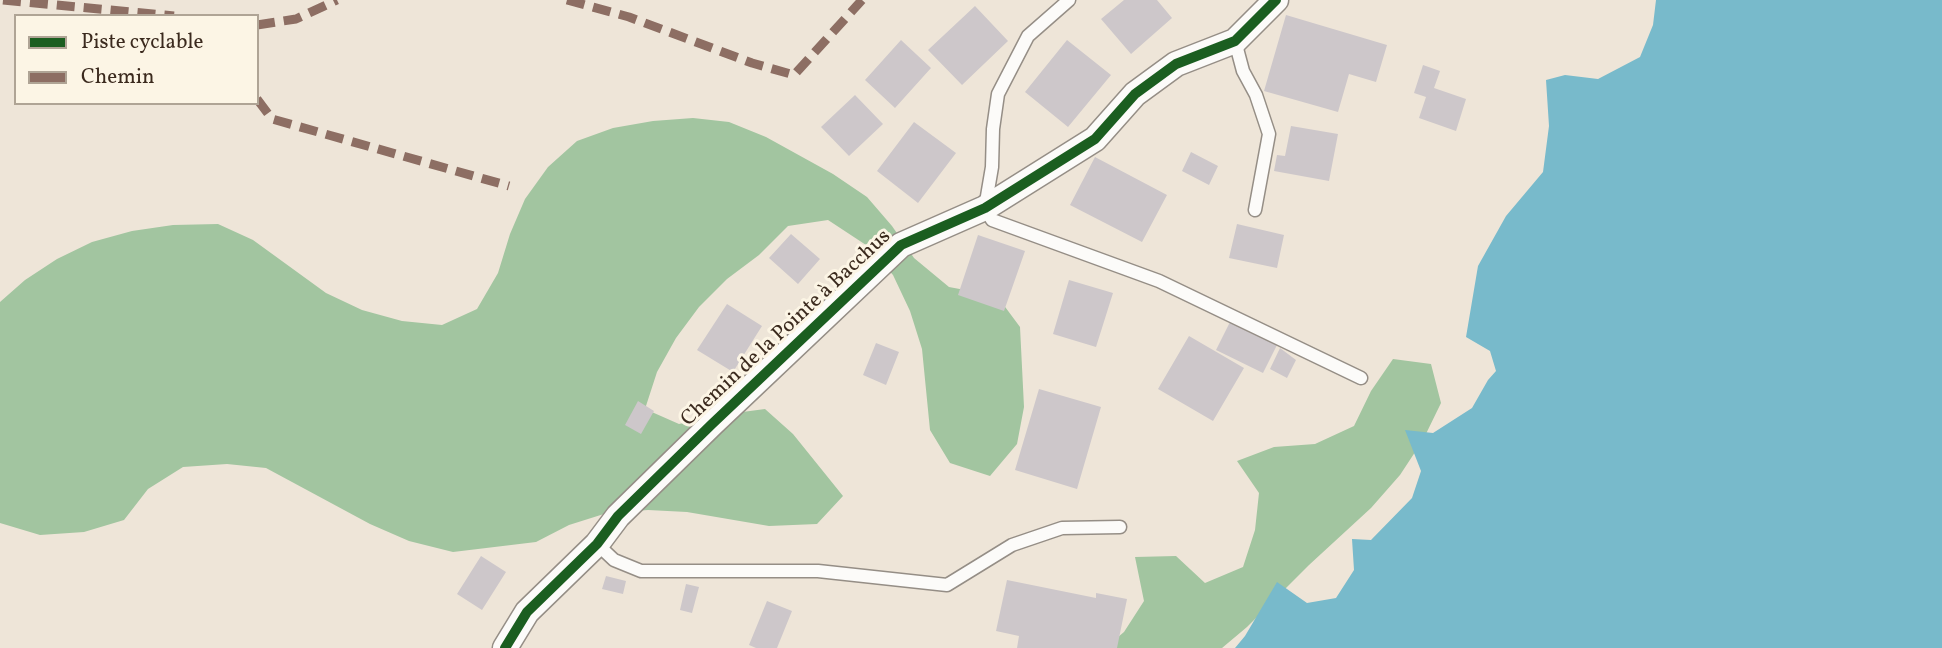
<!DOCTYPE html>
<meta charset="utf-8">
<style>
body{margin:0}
#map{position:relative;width:1942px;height:648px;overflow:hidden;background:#eee5d8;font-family:Vollkorn,serif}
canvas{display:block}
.legend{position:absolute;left:14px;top:14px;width:245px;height:91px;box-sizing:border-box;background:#fcf5e5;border:2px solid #afa495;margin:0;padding:9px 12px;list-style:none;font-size:21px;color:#3b2a1e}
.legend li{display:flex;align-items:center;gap:14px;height:35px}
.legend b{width:35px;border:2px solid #afa495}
</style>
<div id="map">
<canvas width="1942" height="648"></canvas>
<ul class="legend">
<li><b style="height:9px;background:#1b5e20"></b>Piste cyclable</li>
<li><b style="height:9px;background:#8d6e63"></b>Chemin</li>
</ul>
</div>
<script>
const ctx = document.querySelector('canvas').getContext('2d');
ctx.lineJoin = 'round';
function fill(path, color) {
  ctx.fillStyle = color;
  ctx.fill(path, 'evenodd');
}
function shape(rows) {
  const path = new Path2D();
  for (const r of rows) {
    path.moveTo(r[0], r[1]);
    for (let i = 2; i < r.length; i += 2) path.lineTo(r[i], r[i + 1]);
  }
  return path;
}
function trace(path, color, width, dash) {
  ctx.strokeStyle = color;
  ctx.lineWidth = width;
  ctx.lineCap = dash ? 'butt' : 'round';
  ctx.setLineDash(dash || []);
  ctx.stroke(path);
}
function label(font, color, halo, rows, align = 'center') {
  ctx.font = font + ' Vollkorn,serif';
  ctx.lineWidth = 6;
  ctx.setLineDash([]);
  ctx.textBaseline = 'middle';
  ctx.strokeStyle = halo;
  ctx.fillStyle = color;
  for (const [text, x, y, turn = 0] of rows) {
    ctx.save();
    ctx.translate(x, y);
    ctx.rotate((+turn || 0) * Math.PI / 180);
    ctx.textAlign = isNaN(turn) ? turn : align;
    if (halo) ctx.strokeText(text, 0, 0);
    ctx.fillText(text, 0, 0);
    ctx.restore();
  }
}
const forest = shape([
 [693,118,729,122,766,137,833,174,867,197,892,226,914,258,949,287,997,296,1020,327,1024,407,1017,444,990,476,950,463,930,430,922,349,910,311,893,275,866,245,828,220,788,226,759,255,727,279,699,307,676,338,657,372,645,409,679,424,720,415,765,409,793,434,843,496,817,524,769,526,687,512,648,510,607,513,569,525,536,542,453,552,409,541,370,524,266,468,227,464,183,467,148,489,124,520,84,532,40,535,0,523,0,302,25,280,57,259,92,242,132,231,173,225,218,224,253,240,326,293,362,310,402,321,442,325,477,309,498,273,510,234,525,199,548,167,577,141,613,128,653,121],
 [1393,359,1431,364,1441,403,1423,440,1400,475,1371,508,1309,565,1247,627,1222,648,1105,648,1124,632,1144,601,1135,557,1176,556,1205,583,1243,567,1255,530,1259,493,1237,461,1274,447,1315,444,1354,426,1371,391]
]);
const water = shape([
 [1656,0,1942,0,1942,648,1235,648,1245,636,1277,582,1307,603,1336,598,1354,570,1352,539,1371,540,1412,498,1421,471,1405,430,1433,433,1472,408,1488,380,1496,371,1490,351,1466,337,1478,266,1506,216,1543,172,1549,126,1546,80,1565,75,1598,79,1640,57,1653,25]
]);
const building = shape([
 [1124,0,1157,0,1172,18,1131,54,1101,19],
 [975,6,1008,41,962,85,928,50],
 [1286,15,1387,45,1376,82,1349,74,1338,112,1264,91],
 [901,40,931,68,895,108,865,80],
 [1067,40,1111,75,1068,127,1025,92],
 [1423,65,1440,71,1434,88,1466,99,1456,131,1419,118,1426,97,1414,93],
 [855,95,883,124,849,156,821,127],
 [914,122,956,153,918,203,877,171],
 [1291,126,1338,134,1329,181,1274,171,1277,155,1285,156],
 [1191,152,1218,166,1209,185,1182,171],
 [1095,157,1167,195,1142,242,1070,205],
 [1237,224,1284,235,1277,268,1229,258],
 [791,234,820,259,798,284,769,258],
 [978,235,1025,251,1004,311,958,295],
 [1069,280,1113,293,1096,347,1053,334],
 [727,304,762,326,733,372,697,350],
 [1230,322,1277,345,1263,373,1216,350],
 [1189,336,1244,368,1213,421,1158,389],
 [876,343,899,352,886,385,863,375],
 [1280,348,1296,360,1287,378,1270,369],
 [1039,389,1101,407,1077,489,1015,470],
 [638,401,654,411,641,434,625,425],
 [481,556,506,572,482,610,457,594],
 [606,576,626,581,623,594,602,589],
 [1007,580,1096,598,1096,593,1127,599,1117,648,1017,648,1019,636,996,631],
 [686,584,699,587,692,613,680,610],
 [767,601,792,611,777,648,756,648,749,645]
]);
const lane = shape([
 [1069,0,1028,36,998,94,993,129,992,167,985,208,992,220,1159,281,1361,378],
 [1235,41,1243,71,1256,95,1269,134,1255,210],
 [597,544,614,560,641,571,818,571,947,585,1012,545,1062,528,1120,527]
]);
const street = shape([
 [505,648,527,612,597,544,618,516,712,424,901,245,985,208,1095,139,1135,94,1176,64,1235,41,1276,0]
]);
const quiet = shape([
 [3,0,174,16],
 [567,0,629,17,752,63,794,75,862,0],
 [257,25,296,19,337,0],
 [257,99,272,119,509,186]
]);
const cycleway = shape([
 [505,648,527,612,597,544,618,516,712,424,901,245,985,208,1095,139,1135,94,1176,64,1235,41,1276,0]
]);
const streetNames = [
 ["Chemin de la Pointe à Bacchus",787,329,-43]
];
fill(forest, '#a2c5a0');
fill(water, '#78bacb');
fill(building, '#cdc7ca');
trace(lane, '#958e86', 15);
trace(street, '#958e86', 27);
trace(lane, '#fcfbf9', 12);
trace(street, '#fcfbf9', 24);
trace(quiet, '#8d6e63', 9, [18, 9]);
trace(cycleway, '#1b5e20', 10);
label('21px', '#3b2a1e', '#fcf5e5', streetNames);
</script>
